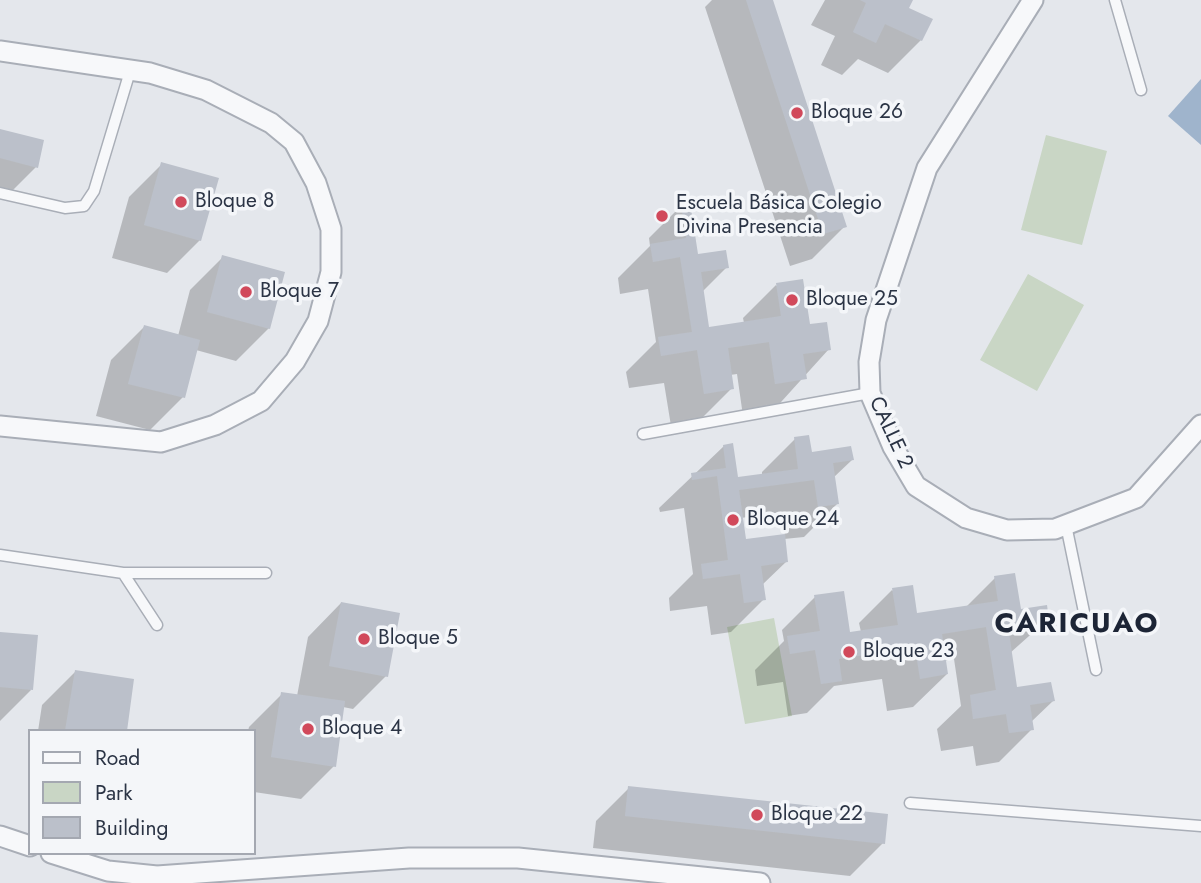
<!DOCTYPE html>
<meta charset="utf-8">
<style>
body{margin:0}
#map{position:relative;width:1201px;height:883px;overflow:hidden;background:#e4e7ec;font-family:Jost,sans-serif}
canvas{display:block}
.legend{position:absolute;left:28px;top:729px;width:228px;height:126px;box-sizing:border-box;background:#f4f6f9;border:2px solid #a4a8b1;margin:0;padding:9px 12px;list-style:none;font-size:21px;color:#2b3445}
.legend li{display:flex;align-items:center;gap:14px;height:35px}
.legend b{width:35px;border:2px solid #a4a8b1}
</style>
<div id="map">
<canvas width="1201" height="883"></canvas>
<ul class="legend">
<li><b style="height:9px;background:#f7f8fa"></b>Road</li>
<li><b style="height:19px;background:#c9d6c5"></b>Park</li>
<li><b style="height:19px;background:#bbc0ca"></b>Building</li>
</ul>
</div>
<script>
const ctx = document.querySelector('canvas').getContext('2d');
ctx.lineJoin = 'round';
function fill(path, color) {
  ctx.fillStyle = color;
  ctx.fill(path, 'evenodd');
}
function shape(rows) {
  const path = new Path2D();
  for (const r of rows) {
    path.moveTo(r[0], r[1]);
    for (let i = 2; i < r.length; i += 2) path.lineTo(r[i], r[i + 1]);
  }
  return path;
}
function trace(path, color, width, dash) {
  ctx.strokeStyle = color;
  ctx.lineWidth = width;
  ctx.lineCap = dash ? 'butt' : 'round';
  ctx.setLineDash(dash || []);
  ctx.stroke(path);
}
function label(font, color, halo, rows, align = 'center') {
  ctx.font = font + ' Jost,sans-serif';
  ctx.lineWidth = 7;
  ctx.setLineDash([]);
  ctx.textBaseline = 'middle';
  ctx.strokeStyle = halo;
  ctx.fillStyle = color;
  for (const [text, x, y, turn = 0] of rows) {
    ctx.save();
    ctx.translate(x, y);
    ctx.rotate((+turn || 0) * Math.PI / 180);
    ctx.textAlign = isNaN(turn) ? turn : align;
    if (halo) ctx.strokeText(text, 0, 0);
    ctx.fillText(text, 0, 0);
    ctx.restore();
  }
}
const green = shape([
 [1046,135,1107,151,1082,245,1021,230],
 [1028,274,1084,305,1037,391,980,360],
 [774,618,792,716,745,724,727,627]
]);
const water = shape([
 [1201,79,1201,145,1168,116]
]);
const shadow = shape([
 [712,0,771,0,845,226,812,259,790,266,705,7],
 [825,0,911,0,906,9,921,40,888,73,858,59,842,75,821,65,835,36,811,25],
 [0,131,36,167,3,200,0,199],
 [162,164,200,240,167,273,112,258,129,197],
 [682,205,697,256,727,267,702,292,708,328,744,323,743,318,776,285,829,349,772,412,743,416,737,374,730,375,732,388,699,421,671,426,664,383,629,388,626,372,656,342,648,289,620,294,618,278,650,246,649,238],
 [223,257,269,328,236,361,196,350,183,397,150,430,96,416,111,360,144,327,178,336,190,290],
 [795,439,810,454,852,460,833,478,837,504,804,537,784,539,787,561,762,585,764,599,731,632,711,635,707,606,670,611,669,598,693,574,684,508,660,512,659,508,724,446,737,479,762,475,762,472],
 [782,512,785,536,744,541,741,518],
 [995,578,1019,611,1047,620,1010,653,1016,689,1053,701,1031,722,1032,729,999,762,976,766,973,746,941,751,937,729,961,706,954,659,944,661,947,674,913,707,887,711,882,679,834,686,807,713,788,716,783,682,757,686,755,670,784,641,782,630,815,597,848,634,861,632,859,623,892,590,916,615,965,608],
 [341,603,386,676,353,709,343,707,334,766,301,799,254,792,254,731,248,731,249,727,282,694,297,696,308,637],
 [0,634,31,690,0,721],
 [75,672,125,731,38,731,42,705],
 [629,788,883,843,850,876,593,848,596,821]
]);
const building = shape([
 [746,0,773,0,847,227,823,234],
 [860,0,913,0,909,8,933,19,922,41,885,24,876,43,853,32,866,3],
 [0,129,44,140,38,168,0,158],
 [161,162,219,178,201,241,144,225],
 [690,202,698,254,726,250,729,268,701,272,709,327,781,316,776,283,803,279,810,324,827,322,831,350,803,354,807,379,775,384,769,342,728,348,734,389,704,394,697,350,661,356,658,337,692,332,680,257,653,262,650,244,686,238,681,204],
 [222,255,285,272,270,329,207,312],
 [144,325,200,340,185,398,128,384],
 [809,435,812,452,851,446,854,460,833,463,839,504,818,507,814,480,739,490,746,539,785,534,788,562,761,566,766,600,744,603,740,574,703,579,701,564,728,560,717,476,692,480,691,473,726,468,723,445,733,443,738,477,798,469,794,437],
 [1015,573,1021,609,1047,605,1049,620,1008,626,1017,687,1051,682,1055,701,1030,705,1034,730,1009,733,1006,714,973,719,970,695,996,690,986,627,942,634,948,674,920,679,915,647,839,659,842,681,821,684,815,650,790,654,787,636,820,631,814,595,844,591,850,632,898,625,892,588,913,585,917,613,998,601,994,576],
 [341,602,400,613,388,677,329,666],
 [0,632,38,635,33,690,0,687],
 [75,670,134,679,127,731,65,731],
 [281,692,345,701,336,767,271,757],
 [628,786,888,814,885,844,625,816]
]);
const lane = shape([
 [1115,0,1141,90],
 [0,193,65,208,84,206,94,191,131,68],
 [643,434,870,393],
 [1066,525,1096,670],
 [0,555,123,573,266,573],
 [123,573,157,625],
 [910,803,1201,826]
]);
const street = shape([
 [1033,0,927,168,876,320,869,362,870,393,893,447,916,486,966,518,1007,530,1055,529,1136,498,1201,425],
 [0,51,150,73,206,90,271,123,294,142,316,183,331,229,331,272,318,321,295,361,261,401,215,425,161,442,0,426],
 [0,836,30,846],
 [51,853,108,871,157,876,409,858,518,858,760,883]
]);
const markers = [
 [797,113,7,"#d1495b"],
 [181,202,7,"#d1495b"],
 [662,216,7,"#d1495b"],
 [246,292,7,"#d1495b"],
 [792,300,7,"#d1495b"],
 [733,520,7,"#d1495b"],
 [364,639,7,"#d1495b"],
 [849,652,7,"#d1495b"],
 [308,729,7,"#d1495b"],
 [757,815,7,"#d1495b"]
];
const poiNames = [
 ["Bloque 26",811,113],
 ["Bloque 8",195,202],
 ["Escuela Básica Colegio",676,204],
 ["Divina Presencia",676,228],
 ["Bloque 7",260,292],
 ["Bloque 25",806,300],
 ["Bloque 24",747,520],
 ["Bloque 5",378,639],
 ["Bloque 23",863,652],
 ["Bloque 4",322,729],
 ["Bloque 22",771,815]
];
const streetNames = [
 ["CALLE 2",890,433,65]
];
const districtNames = [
 ["CARICUAO",1077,625]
];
fill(green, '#c9d6c5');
fill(water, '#9fb4cc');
fill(shadow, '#0003');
fill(building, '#bbc0ca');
trace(lane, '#a9aeb7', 13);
trace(street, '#a9aeb7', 23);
trace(lane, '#f7f8fa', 10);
trace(street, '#f7f8fa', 19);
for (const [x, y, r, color] of markers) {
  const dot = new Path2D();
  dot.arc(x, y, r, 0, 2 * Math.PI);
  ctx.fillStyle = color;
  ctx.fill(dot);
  trace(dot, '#f4f6f9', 2.5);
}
label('21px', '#2b3445', '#f4f6f9', poiNames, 'left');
label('21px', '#2b3445', '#f4f6f9', streetNames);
ctx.letterSpacing = '2px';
label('bold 28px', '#1d2536', '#f4f6f9', districtNames);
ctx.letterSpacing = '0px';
</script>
